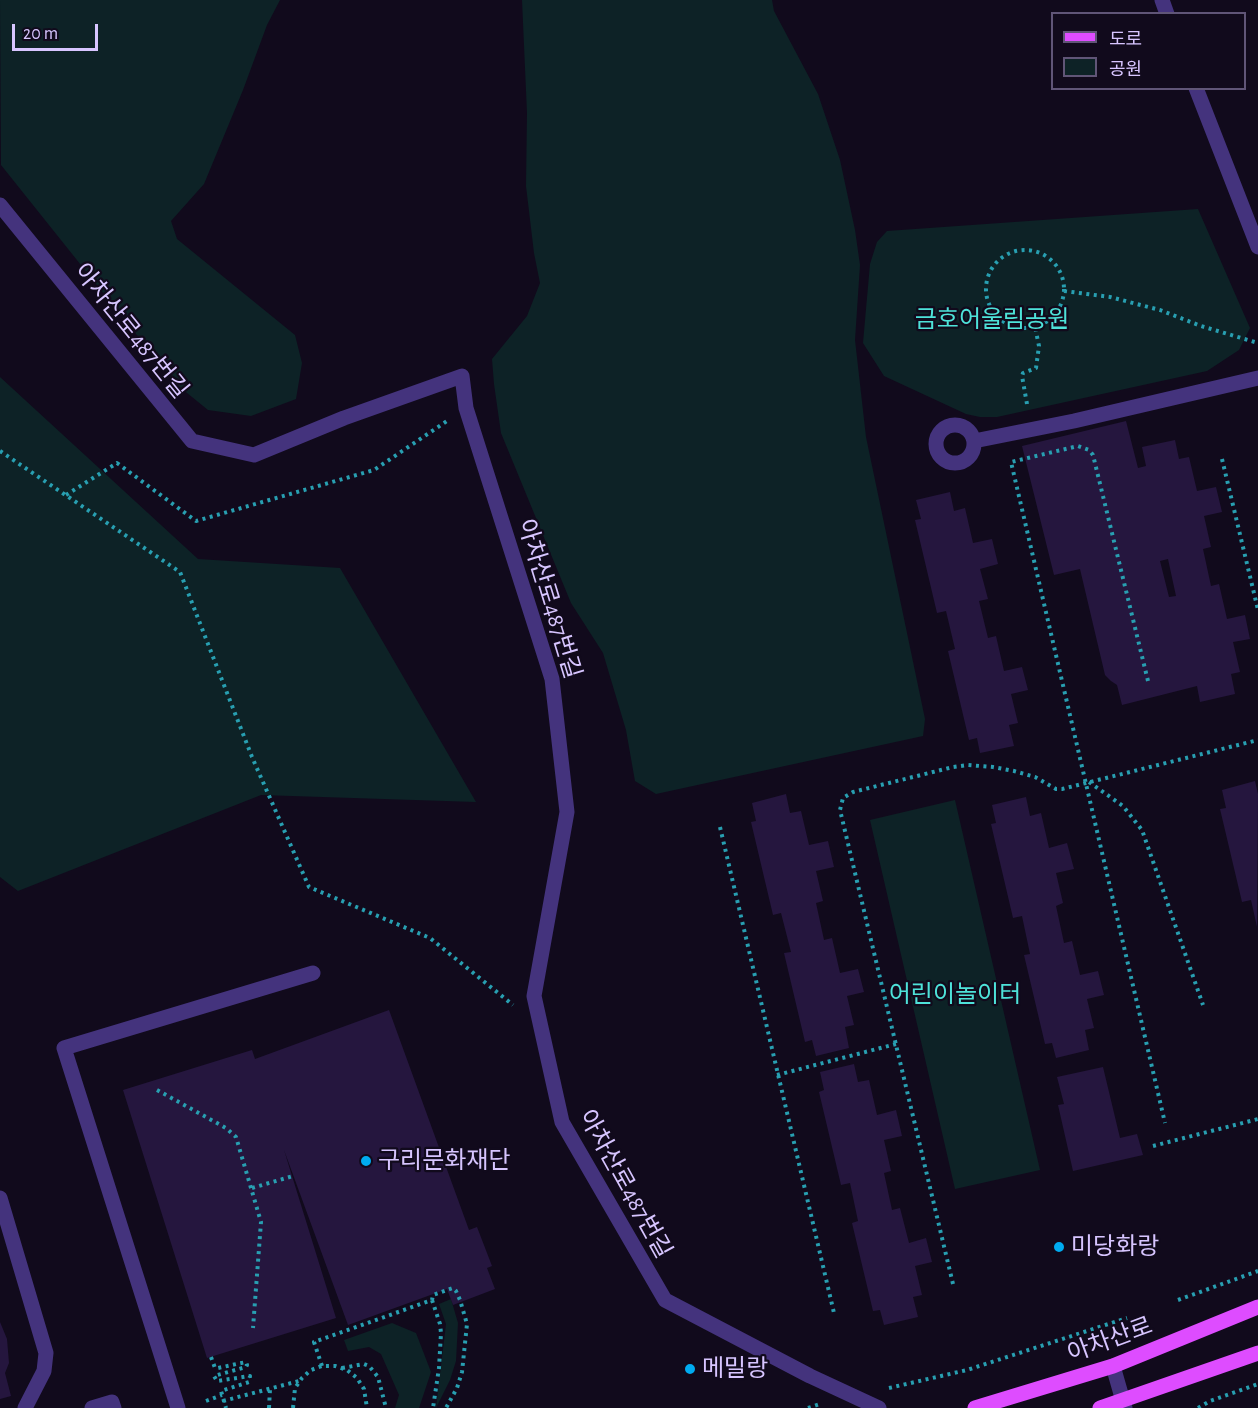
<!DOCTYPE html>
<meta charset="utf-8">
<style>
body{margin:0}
#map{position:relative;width:1258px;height:1408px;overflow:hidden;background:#110a1c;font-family:"Alegreya Sans","Noto Sans KR",sans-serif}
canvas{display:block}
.legend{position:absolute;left:1051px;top:12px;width:195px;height:78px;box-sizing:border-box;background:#110a1c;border:2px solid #605577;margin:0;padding:8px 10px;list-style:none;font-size:18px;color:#d7c5ff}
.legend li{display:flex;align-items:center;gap:12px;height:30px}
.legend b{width:30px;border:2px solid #605577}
.scale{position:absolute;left:12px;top:24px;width:86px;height:27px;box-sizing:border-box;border:3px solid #d7c5ff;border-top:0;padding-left:8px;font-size:18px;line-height:21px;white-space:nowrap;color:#d7c5ff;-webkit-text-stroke:4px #110a1c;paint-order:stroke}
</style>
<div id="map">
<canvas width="1258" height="1408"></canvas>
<ul class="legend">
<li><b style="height:8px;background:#de4cff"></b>도로</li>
<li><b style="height:16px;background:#0d2226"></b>공원</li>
</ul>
<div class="scale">20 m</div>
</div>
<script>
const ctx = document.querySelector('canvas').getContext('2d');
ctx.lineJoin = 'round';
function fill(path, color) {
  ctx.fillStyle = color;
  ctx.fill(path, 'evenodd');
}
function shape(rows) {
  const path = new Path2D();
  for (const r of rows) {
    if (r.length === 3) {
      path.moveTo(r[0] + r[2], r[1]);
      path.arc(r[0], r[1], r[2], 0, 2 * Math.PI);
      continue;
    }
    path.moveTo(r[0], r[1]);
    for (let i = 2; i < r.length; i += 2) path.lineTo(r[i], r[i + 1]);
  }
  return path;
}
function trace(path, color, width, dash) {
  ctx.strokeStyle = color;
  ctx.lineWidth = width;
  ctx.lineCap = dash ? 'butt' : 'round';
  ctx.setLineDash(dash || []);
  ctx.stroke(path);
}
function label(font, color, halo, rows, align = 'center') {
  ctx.font = font + ' "Alegreya Sans","Noto Sans KR",sans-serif';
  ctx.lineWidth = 4.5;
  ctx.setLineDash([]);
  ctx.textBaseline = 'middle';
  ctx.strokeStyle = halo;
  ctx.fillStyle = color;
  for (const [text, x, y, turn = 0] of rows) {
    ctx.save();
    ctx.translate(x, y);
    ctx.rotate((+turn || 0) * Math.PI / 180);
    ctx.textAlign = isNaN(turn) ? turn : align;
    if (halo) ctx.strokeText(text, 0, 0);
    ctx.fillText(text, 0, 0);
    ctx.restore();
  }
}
const green = shape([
 [0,0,280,0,267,25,243,90,204,184,171,221,177,239,295,335,302,363,296,399,251,416,208,410,176,384,1,165],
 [522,0,772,0,774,11,818,94,840,160,855,230,860,265,855,340,866,437,925,719,923,736,656,794,635,781,626,730,603,653,571,603,501,433,494,384,492,359,527,316,540,283,534,253,526,186,527,113],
 [1198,209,1250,328,1239,350,1207,371,997,417,980,417,966,414,884,376,863,343,870,264,877,242,887,231],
 [0,377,198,559,340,568,476,802,261,795,18,891,0,877],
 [955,800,1040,1170,955,1189,870,820],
 [451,1299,458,1323,456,1361,450,1380,436,1408,446,1324,439,1304],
 [392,1323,416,1333,431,1372,419,1408,395,1408,399,1395,381,1354,369,1347,348,1351,344,1340]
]);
const building = shape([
 [1126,421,1138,468,1146,466,1142,447,1175,440,1179,459,1189,457,1197,491,1216,487,1222,512,1204,516,1211,547,1203,549,1211,586,1219,584,1227,619,1245,615,1250,639,1233,642,1240,672,1231,674,1235,694,1200,702,1197,686,1122,705,1117,685,1111,681,1105,675,1080,569,1054,575,1022,446],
 [1168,559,1176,596,1169,597,1160,561],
 [950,492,954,511,965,508,973,543,992,539,998,564,980,569,988,599,979,601,988,638,996,636,1004,671,1022,667,1028,690,1011,694,1018,723,1009,725,1014,746,980,753,977,738,969,740,948,651,955,649,946,611,937,613,915,520,921,519,916,500],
 [1255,781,1258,794,1257,927,1251,900,1242,902,1220,809,1226,808,1222,790],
 [786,794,790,813,801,811,809,845,828,841,834,867,816,871,823,901,816,903,824,940,832,938,840,973,858,969,864,992,847,996,854,1025,845,1027,849,1048,816,1056,812,1040,805,1042,784,953,791,952,781,913,773,915,751,822,756,821,752,803],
 [1026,797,1030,816,1041,813,1049,848,1067,843,1074,869,1056,873,1063,903,1056,906,1064,943,1072,941,1080,975,1098,971,1104,995,1087,999,1094,1028,1085,1030,1089,1050,1056,1058,1052,1043,1045,1044,1024,955,1030,954,1022,916,1013,918,991,824,996,823,992,805],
 [389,1010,469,1230,477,1227,492,1266,487,1268,495,1289,453,1305,447,1289,348,1325,284,1150,336,1318,207,1358,123,1090,252,1050,255,1059],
 [854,1064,858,1082,869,1080,877,1115,896,1110,902,1136,884,1140,891,1171,884,1173,892,1210,900,1208,909,1243,926,1238,932,1262,915,1266,922,1295,913,1297,918,1317,884,1325,880,1310,873,1311,852,1223,858,1221,850,1183,841,1185,819,1092,824,1090,820,1072],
 [1103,1067,1120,1138,1137,1134,1143,1155,1073,1171,1058,1105,1064,1104,1057,1077],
 [0,1322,7,1339,9,1363,5,1373,11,1396,0,1399]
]);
const path = shape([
 [1025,289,39],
 [1064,291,1110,297,1160,310,1201,326,1258,343],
 [1027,404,1022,376,1023,373,1036,368,1039,346,1035,327],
 [0,451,180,572,252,757,309,887,430,938,513,1005],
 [1222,459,1258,610],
 [66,495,117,463,196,521,374,470,447,421],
 [1148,681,1093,455,1089,450,1078,446,1011,462,1165,1123],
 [1089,782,1123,806,1142,830,1203,1005],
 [720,827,834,1313],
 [777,1075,896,1044],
 [157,1090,226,1128,236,1137,261,1222,253,1328],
 [1153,1146,1258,1119],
 [252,1188,293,1176],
 [953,1284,840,810,843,798,853,792,953,767,968,765,993,767,1014,771,1035,777,1056,789,1062,789,1258,740],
 [432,1300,440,1324,441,1333,439,1368,433,1408],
 [1178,1300,1258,1271],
 [211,1357,215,1368,218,1368,246,1362,247,1365,246,1367,214,1376,217,1381,250,1376,249,1382,221,1391,226,1408],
 [322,1366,314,1342,432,1300,433,1295,453,1288,456,1291,460,1300,467,1324,462,1372,457,1388,446,1408],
 [342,1368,364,1364,369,1366,378,1377,386,1408],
 [889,1388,967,1370,1127,1318],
 [206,1401,222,1395],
 [223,1401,299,1381],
 [269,1408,270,1389],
 [293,1408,295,1388,302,1378,311,1370,322,1366,335,1366,347,1370,357,1378,364,1389,367,1408],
 [808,1408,820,1404],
 [1198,1408,1210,1401,1258,1384]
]);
const minor = shape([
 [1162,0,1167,14],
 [1196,88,1258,247],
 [0,205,192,441,254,455,344,418,462,376,466,408,552,679,567,812,534,996,562,1122,665,1300,810,1376,879,1408],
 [955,444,19],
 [974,441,1074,421,1258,378],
 [0,1198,46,1353,44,1371,25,1408],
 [1113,1366,1125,1408],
 [92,1408,112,1402,114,1408],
 [178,1408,64,1048,313,973]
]);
const major = shape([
 [975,1408,1113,1366,1258,1307],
 [1100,1408,1258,1353]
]);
const markers = [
 [366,1161,6,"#00abf0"],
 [1059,1247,6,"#00abf0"],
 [690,1369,6,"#00abf0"]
];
const parkNames = [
 ["금호어울림공원",992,320],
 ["어린이놀이터",955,995]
];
const streetNames = [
 ["아차산로487번길",131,331,51],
 ["아차산로487번길",549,599,73],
 ["아차산로487번길",625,1184,61],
 ["아차산로",1110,1340,-20]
];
const poiNames = [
 ["구리문화재단",378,1161],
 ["미당화랑",1071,1247],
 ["메밀랑",702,1369]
];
fill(green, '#0d2226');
fill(building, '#25163e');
trace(path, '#289fb1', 4, [3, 4.5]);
trace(minor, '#44337d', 15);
trace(major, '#de4cff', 15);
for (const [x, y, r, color] of markers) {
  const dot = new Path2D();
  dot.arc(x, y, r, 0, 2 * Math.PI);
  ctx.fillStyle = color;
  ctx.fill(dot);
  trace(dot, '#110a1c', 2);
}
label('24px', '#4ee2d9', '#110a1c', parkNames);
label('24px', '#d7c5ff', '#110a1c', streetNames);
label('24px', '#d7c5ff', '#110a1c', poiNames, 'left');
</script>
